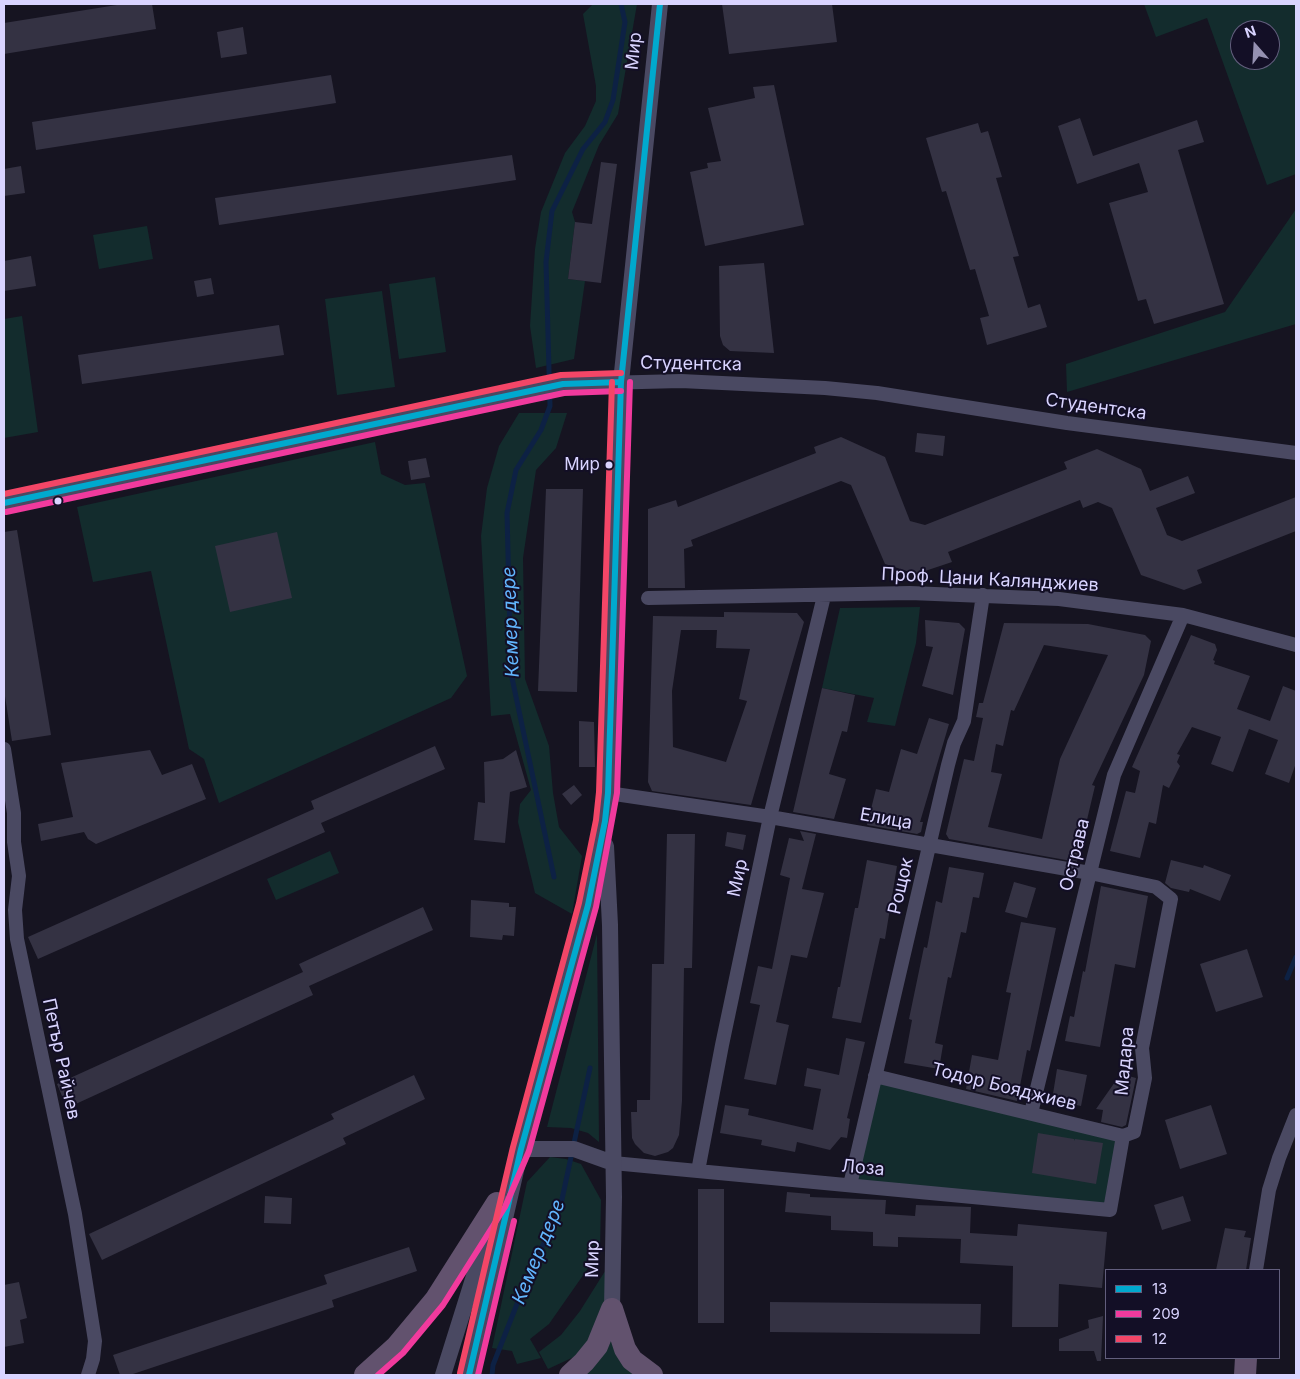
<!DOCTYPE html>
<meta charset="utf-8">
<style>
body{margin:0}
#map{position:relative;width:1300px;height:1379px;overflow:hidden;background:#161421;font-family:Inter,sans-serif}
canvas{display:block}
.frame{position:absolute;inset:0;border:5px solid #d9d4ff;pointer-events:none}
.legend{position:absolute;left:1105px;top:1269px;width:175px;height:90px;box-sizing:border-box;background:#130f26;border:1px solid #625e7d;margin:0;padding:6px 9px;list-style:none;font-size:15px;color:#d9d4ff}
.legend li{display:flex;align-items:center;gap:10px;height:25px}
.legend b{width:25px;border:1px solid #625e7d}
.north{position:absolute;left:1230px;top:20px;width:50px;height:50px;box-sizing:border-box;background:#130f26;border:1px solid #625e7d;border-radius:50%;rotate:341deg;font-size:14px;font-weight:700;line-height:20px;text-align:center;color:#d9d4ff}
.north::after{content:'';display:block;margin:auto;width:18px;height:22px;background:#9591b1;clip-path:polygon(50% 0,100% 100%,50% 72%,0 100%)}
</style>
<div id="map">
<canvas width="1300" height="1379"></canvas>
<div class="frame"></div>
<ul class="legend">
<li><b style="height:6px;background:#00a9ce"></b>13</li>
<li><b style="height:6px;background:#f13a9d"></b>209</li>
<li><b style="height:6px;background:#f34667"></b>12</li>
</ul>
<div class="north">N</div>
</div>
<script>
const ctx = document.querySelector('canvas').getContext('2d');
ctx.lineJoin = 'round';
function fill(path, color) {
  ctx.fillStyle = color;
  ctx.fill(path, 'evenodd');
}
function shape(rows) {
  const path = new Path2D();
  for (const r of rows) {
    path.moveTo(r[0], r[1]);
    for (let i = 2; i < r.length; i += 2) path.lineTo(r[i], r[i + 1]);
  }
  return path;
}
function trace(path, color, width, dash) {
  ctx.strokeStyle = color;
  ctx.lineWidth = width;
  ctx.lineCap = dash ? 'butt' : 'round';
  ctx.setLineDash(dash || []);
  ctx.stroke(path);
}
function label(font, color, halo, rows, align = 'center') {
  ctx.font = font + ' Inter,sans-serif';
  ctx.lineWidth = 4;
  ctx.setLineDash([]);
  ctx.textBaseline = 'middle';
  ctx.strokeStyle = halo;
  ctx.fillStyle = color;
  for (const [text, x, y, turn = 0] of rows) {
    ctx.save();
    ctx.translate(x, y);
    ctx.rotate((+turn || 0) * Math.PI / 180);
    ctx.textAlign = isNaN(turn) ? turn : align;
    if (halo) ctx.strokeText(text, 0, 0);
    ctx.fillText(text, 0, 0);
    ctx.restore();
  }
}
const green = shape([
 [593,4,637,4,618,114,599,145,572,212,575,222,568,279,585,281,574,359,536,368,530,326,535,249,541,212,565,153,585,126,596,101,596,86,583,14],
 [1144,4,1296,4,1296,174,1267,185,1207,18,1156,37],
 [1240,30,1270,30,1270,60,1240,60],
 [1296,209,1296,324,1067,392,1066,364,1225,312],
 [147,226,153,259,99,269,93,235],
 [435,277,446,352,399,359,389,284],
 [382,291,395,387,337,395,325,299],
 [22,316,38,432,4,438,4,319],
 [519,413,567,413,556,448,536,470,523,558,525,679,549,746,553,793,559,827,582,856,572,914,535,893,518,822,520,804,531,790,510,714,491,716,481,536,487,488,499,446],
 [375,442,381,474,405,485,425,483,467,676,451,698,219,803,204,759,189,749,151,571,93,582,77,507],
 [920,607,916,643,895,726,867,722,874,698,822,688,840,608],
 [330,851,339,873,276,900,267,879],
 [597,934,599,1142,588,1133,571,1128,547,1127],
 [875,1076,1123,1136,1110,1210,850,1185],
 [550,1157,566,1159,581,1164,601,1200,600,1251,549,1324,530,1339,541,1358,517,1364,512,1351,492,1348,527,1182],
 [607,1268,605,1304,594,1332,578,1355,548,1369,539,1352,561,1335,580,1311],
 [611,1327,634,1375,581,1375]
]);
const stream = shape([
 [554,877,511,673,507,513,516,470,541,430,550,406,546,262,552,211,583,149,605,122,613,100,625,22,621,4],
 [1287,978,1296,957],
 [492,1375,493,1365,517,1304,561,1204,590,1068]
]);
const building = shape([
 [123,4,152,4,156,29,4,54,4,23],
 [722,4,832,4,837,42,729,54],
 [243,27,247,54,221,58,217,32],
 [331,75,336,103,36,150,32,122],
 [774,85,804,225,705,246,690,172,708,168,707,163,721,161,708,108,755,98,753,87],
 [1080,118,1093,156,1197,120,1204,142,1178,150,1224,304,1154,324,1146,299,1138,301,1109,203,1148,192,1139,163,1077,184,1058,126],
 [978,123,981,133,988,131,1002,177,996,178,1019,256,1013,257,1028,308,1040,304,1047,327,987,345,980,318,989,316,975,269,970,270,946,191,942,192,926,138],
 [512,155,516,180,219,225,215,198],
 [601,162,617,164,601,283,568,279,575,222,592,224],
 [21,166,25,193,4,196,4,169],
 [31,256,36,286,4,291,4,261],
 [764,263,774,353,730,351,723,345,720,336,719,266],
 [211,278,214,294,197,297,194,281],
 [279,325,284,355,82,384,78,355],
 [917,433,945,436,943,456,915,452],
 [841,437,885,457,910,521,925,525,1067,469,1064,462,1097,449,1141,469,1150,491,1188,476,1195,493,1156,508,1167,535,1182,541,1296,497,1296,531,1197,570,1202,583,1184,590,1141,575,1112,508,1098,502,1083,508,1080,500,948,552,952,562,916,574,885,564,851,485,841,481,691,540,693,546,684,549,685,588,648,588,648,509,676,500,678,507,816,453,814,447],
 [426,458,430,477,411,480,408,461],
 [546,489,583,489,577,692,538,691],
 [17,530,51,735,12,741,4,690,4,532],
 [277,532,292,598,230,612,215,546],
 [724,612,797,613,804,622,751,805,652,791,648,782,653,616,724,617],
 [681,630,717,630,716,648,750,649,739,699,747,701,726,762,673,747,672,691],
 [925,620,959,623,965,629,953,695,922,686,933,647,926,646],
 [1004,623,1088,624,1145,635,1151,641,1144,675,1092,785,1095,786,1077,862,949,839,946,834,964,759,974,761,983,718,976,717,979,703,983,703],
 [1044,645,1108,655,1060,759,1042,839,988,827,1002,774,991,772,996,744,1003,746,1011,710,1014,711],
 [1191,635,1215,644,1217,650,1213,660,1215,661,1214,664,1250,676,1237,709,1270,721,1283,686,1296,691,1296,763,1289,783,1265,774,1278,740,1249,729,1233,772,1211,764,1221,737,1192,727,1177,754,1180,755,1177,762,1180,766,1169,788,1163,785,1156,824,1149,822,1140,858,1110,851,1126,791,1135,793,1140,771,1132,767],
 [822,688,855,695,847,732,842,731,829,774,846,779,834,819,793,812],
 [929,718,949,724,920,822,923,822,921,832,917,834,867,825,876,789,889,792,901,749,917,754],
 [579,721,594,722,595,767,579,767],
 [435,746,445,769,321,823,325,832,38,959,28,937,314,809,311,801],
 [150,750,162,775,192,764,206,799,96,844,88,839,84,832,41,841,38,824,73,817,61,763],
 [516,750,527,787,510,792,505,843,474,840,478,802,485,803,484,762,503,759],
 [574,785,582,795,571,805,562,794],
 [800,831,816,834,802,889,824,893,807,958,791,955,776,1022,789,1025,776,1085,744,1079,760,1005,750,1003,758,966,772,969,790,878,780,875,789,838,804,841],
 [727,832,746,835,743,850,725,846],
 [667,834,695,834,692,968,684,968,682,1101,679,1135,673,1148,668,1152,655,1156,644,1153,635,1144,632,1138,631,1112,637,1112,637,1100,650,1100,652,964,664,964],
 [867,860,897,866,885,939,880,938,861,1023,832,1018,838,987,840,987,855,908,858,908],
 [1171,860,1203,868,1204,865,1231,875,1220,901,1190,889,1189,892,1171,888,1165,883],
 [949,867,984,873,979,898,973,897,966,933,961,932,951,978,948,977,935,1043,943,1045,939,1069,904,1063,912,1020,909,1019,924,947,927,948,936,901,942,903],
 [1014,882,1036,888,1027,918,1005,912],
 [1101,886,1148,896,1135,968,1115,964,1100,1047,1065,1041,1070,1016,1074,1017,1083,971,1085,972],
 [471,900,509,903,509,907,516,907,514,936,503,935,502,940,470,937],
 [423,907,433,930,309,986,313,995,67,1108,57,1084,303,972,299,964],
 [1021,922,1056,928,1030,1051,1027,1050,1017,1101,966,1089,972,1055,998,1060,1011,993,1006,992],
 [1247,949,1263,997,1216,1012,1200,964],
 [846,1038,865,1042,847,1118,850,1119,847,1138,841,1137,830,1150,797,1142,795,1152,761,1145,762,1140,720,1133,725,1105,749,1109,748,1115,813,1130,821,1089,804,1086,807,1068,839,1075],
 [1057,1069,1087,1075,1081,1106,1052,1100],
 [1121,1074,1136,1078,1126,1125,1122,1127,1101,1122,1103,1110,1096,1109,1115,1082,1119,1083],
 [414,1075,425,1099,343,1138,346,1144,102,1260,89,1234,334,1119,331,1114],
 [1211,1105,1227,1154,1180,1169,1165,1120],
 [1038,1133,1074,1139,1074,1141,1075,1139,1103,1143,1096,1184,1032,1173],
 [698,1189,724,1189,724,1323,698,1323],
 [787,1192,810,1194,810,1197,886,1200,885,1214,915,1216,916,1205,971,1207,970,1233,1017,1236,1018,1224,1107,1232,1102,1288,1059,1284,1058,1327,1012,1327,1013,1266,960,1263,961,1239,898,1237,898,1247,873,1246,873,1232,831,1230,831,1216,785,1212],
 [265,1196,292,1198,291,1224,264,1223],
 [1183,1196,1191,1221,1162,1230,1154,1205],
 [1225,1228,1246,1231,1244,1237,1251,1238,1246,1270,1216,1270],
 [409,1247,417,1271,332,1300,334,1307,130,1375,120,1375,113,1355,327,1284,324,1275],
 [19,1282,27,1318,20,1320,24,1343,4,1347,4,1285],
 [770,1302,981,1304,980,1334,770,1332],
 [1103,1316,1101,1361,1097,1361,1094,1351,1059,1351,1059,1339,1089,1328,1088,1320]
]);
const minor = shape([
 [4,503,563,384,681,381,825,388,877,393,1067,423,1296,453],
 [648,598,910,593,1059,599,1183,615,1296,645],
 [4,749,14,813,14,842,19,876,15,910,17,939,75,1214,95,1341,93,1359,88,1375],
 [608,793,770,817,1090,873,1156,887,1171,899,1142,1048,1145,1078,1134,1132,1123,1136,1110,1210,613,1163],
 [875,1076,1123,1136],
 [1031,1113,1114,775,1183,615],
 [698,1171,722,1045,770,817,824,596],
 [850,1185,948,765,954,743,964,721,983,595],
 [1256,1270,1269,1190,1279,1158,1296,1115]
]);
const tertiary = shape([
 [606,846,610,925,614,1197,612,1309],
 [521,1149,574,1149,613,1163],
 [443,1375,490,1225],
 [469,1375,521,1149,588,905,605,821,608,793,621,382,660,4]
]);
const trunk = shape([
 [612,1309,625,1349,632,1360,652,1375],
 [365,1375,396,1347,436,1299,497,1203],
 [570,1375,584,1362,597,1346,612,1309],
 [1245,1375,1246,1358]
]);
const bus1 = shape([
 [4,503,563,384,621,382],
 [469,1375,521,1149,588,905,605,821,608,793,621,382,660,4]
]);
const bus2 = shape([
 [6,512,564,393,621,391],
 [378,1375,403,1353,443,1305,505,1207,529,1151,596,907,617,793,630,382],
 [478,1375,514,1221]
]);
const bus3 = shape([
 [4,494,561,375,621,373],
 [460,1373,513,1147,579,903,596,820,599,792,612,382]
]);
const markers = [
 [609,465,4.5,"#d9d4ff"],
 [58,501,4.5,"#d9d4ff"]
];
const busNames = [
 ["Мир",600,465]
];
const streetNames = [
 ["Мир",634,51,-84],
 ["Студентска",691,364,1],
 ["Студентска",1096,407,8],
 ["Проф. Цани Калянджиев",990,580,3],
 ["Елица",886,819,10],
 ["Острава",1075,855,-76],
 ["Мир",738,878,-78],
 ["Рощок",901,886,-77],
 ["Петър Райчев",61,1059,78],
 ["Мадара",1125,1061,-85],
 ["Тодор Бояджиев",1004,1087,14],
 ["Лоза",863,1168,5],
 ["Мир",593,1259,-89]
];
const waterNames = [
 ["Кемер дере",511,622,-92],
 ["Кемер дере",539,1252,-68]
];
fill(green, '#132c2d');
trace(stream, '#0d2144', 5);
fill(building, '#343243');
trace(minor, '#4a4962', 14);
trace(tertiary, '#4a4962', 16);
trace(trunk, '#62526e', 22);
trace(bus1, '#00a9ce', 6);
trace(bus2, '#f13a9d', 6);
trace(bus3, '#f34667', 6);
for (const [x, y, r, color] of markers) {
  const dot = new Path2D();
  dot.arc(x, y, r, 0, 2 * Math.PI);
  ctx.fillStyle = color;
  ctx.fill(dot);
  trace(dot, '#130f26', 2);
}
label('17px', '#d9d4ff', '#130f26', busNames, 'right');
label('18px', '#d9d4ff', '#130f26', streetNames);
label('italic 19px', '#62b6ff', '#130f26', waterNames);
</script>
